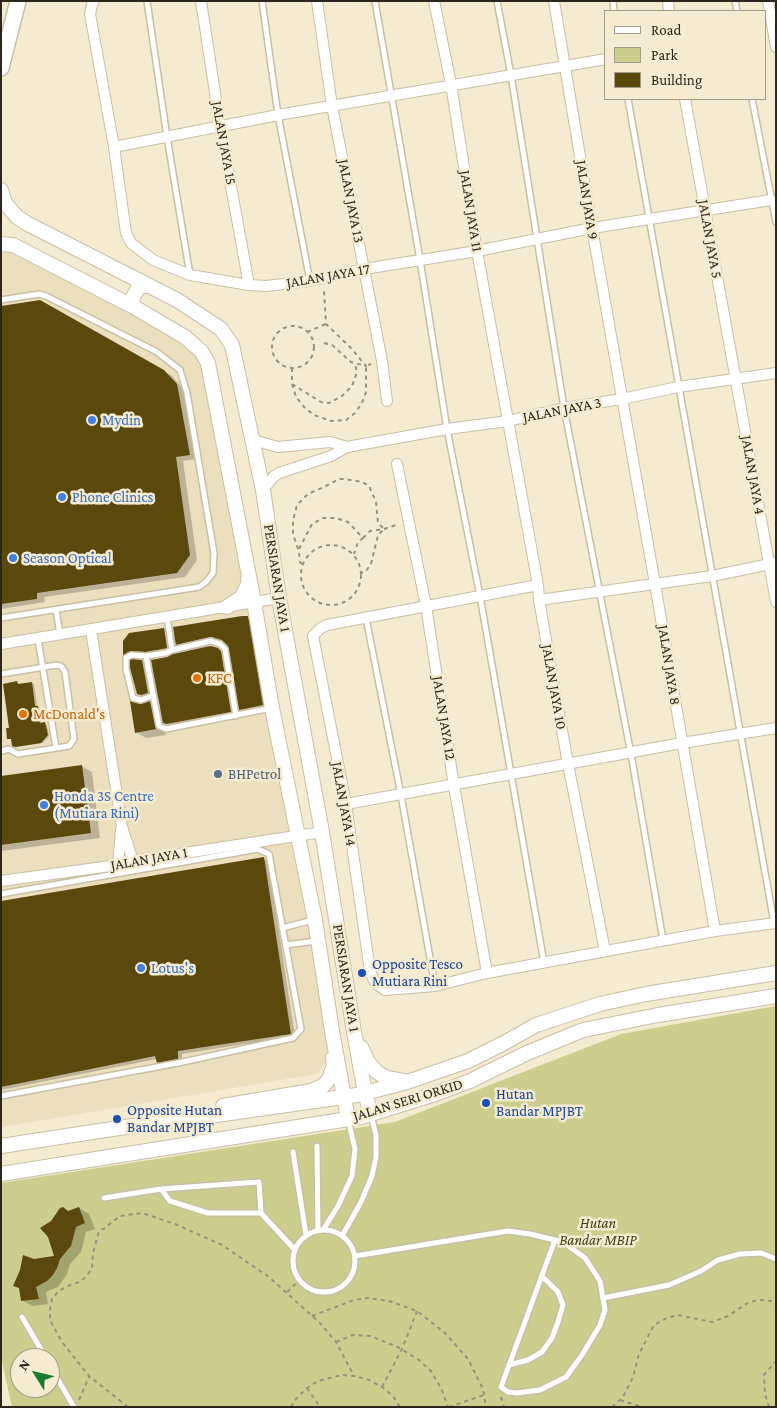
<!DOCTYPE html>
<style>
body{margin:0}
#map{position:relative;width:777px;height:1408px;overflow:hidden;background:#f5ebd0;font-family:"Crimson Pro",serif}
canvas{display:block}
.frame{position:absolute;inset:0;border:2px solid #2b271d;pointer-events:none}
.legend{position:absolute;left:604px;top:10px;width:162px;height:90px;box-sizing:border-box;background:#f5ebd0;border:1px solid #a49d88;margin:0;padding:6px 9px;list-style:none;font-size:15px;color:#2b271d}
.legend li{display:flex;align-items:center;gap:10px;height:25px}
.legend b{width:25px;border:1px solid #a49d88}
.north{position:absolute;left:10px;top:1348px;width:50px;height:50px;box-sizing:border-box;background:#f5ebd0;border:1px solid #a49d88;border-radius:50%;rotate:306deg;font-size:14px;font-weight:700;line-height:20px;text-align:center;color:#2b271d}
.north::after{content:'';display:block;margin:auto;width:18px;height:22px;background:#177c2f;clip-path:polygon(50% 0,100% 100%,50% 72%,0 100%)}
</style>
<div id="map">
<canvas width="777" height="1408"></canvas>
<div class="frame"></div>
<ul class="legend">
<li><b style="height:6px;background:#fff"></b>Road</li>
<li><b style="height:14px;background:#cbce8d"></b>Park</li>
<li><b style="height:14px;background:#5b480d"></b>Building</li>
</ul>
<div class="north">N</div>
</div>
<script>
const ctx = document.querySelector('canvas').getContext('2d');
ctx.lineJoin = 'round';
function fill(path, color) {
  ctx.fillStyle = color;
  ctx.fill(path, 'evenodd');
}
function shape(rows) {
  const path = new Path2D();
  for (const r of rows) {
    if (r.length === 3) {
      path.moveTo(r[0] + r[2], r[1]);
      path.arc(r[0], r[1], r[2], 0, 2 * Math.PI);
      continue;
    }
    path.moveTo(r[0], r[1]);
    for (let i = 2; i < r.length; i += 2) path.lineTo(r[i], r[i + 1]);
  }
  return path;
}
function trace(path, color, width, dash) {
  ctx.strokeStyle = color;
  ctx.lineWidth = width;
  ctx.lineCap = dash ? 'butt' : 'round';
  ctx.setLineDash(dash || []);
  ctx.stroke(path);
}
function label(font, color, halo, rows, align = 'center') {
  ctx.font = font + ' "Crimson Pro",serif';
  ctx.lineWidth = 5;
  ctx.setLineDash([]);
  ctx.textBaseline = 'middle';
  ctx.strokeStyle = halo;
  ctx.fillStyle = color;
  for (const [text, x, y, turn = 0] of rows) {
    ctx.save();
    ctx.translate(x, y);
    ctx.rotate((+turn || 0) * Math.PI / 180);
    ctx.textAlign = isNaN(turn) ? turn : align;
    if (halo) ctx.strokeText(text, 0, 0);
    ctx.fillText(text, 0, 0);
    ctx.restore();
  }
}
const built = shape([
 [13,251,200,349,334,1043,327,1061,317,1074,1,1127,1,253]
]);
const green = shape([
 [776,1006,776,1407,12,1407,1,1357,1,1183,395,1122,621,1034],
 [20,1358,50,1358,50,1388,20,1388]
]);
const shadow = shape([
 [40,302,172,376,184,390,197,459,183,461,197,560,185,577,44,597,45,602,1,609,1,307],
 [246,617,257,623,272,711,251,715,239,708,241,717,178,730,163,722,166,735,146,738,136,732,131,703,140,706,150,703,162,710,159,698,152,701,138,694,132,668,132,661,134,660,124,654,123,646,130,634,164,629,176,636,174,628],
 [222,642,229,645,232,659,217,649,206,645],
 [175,643,190,652,177,655],
 [177,653,167,658,153,661,154,668,142,661,132,661,142,656,157,657],
 [17,682,20,685,32,683,34,684,37,706,39,708,42,724,47,725,49,736,43,743,18,747,13,745,12,739,8,738],
 [81,766,92,772,100,838,1,851,1,778],
 [263,859,268,861,295,1036,182,1054,182,1061,163,1064,158,1062,157,1059,1,1090,1,903],
 [79,1208,89,1214,95,1229,86,1232,81,1252,70,1264,67,1274,58,1287,46,1292,48,1304,32,1306,22,1300,20,1289,15,1286,34,1261,56,1257,69,1212]
]);
const building = shape([
 [40,300,164,370,177,384,190,455,176,457,190,555,177,573,37,593,37,599,1,604,1,306],
 [242,616,248,616,263,705,239,710,228,646,222,640,211,637,176,645,173,627],
 [164,628,167,648,146,652,131,651,123,655,123,641,129,633],
 [211,646,218,648,221,651,231,712,166,724,163,723,151,660,167,657,173,654],
 [132,659,142,660,148,693,141,695,137,694,130,668,130,660],
 [17,681,18,684,32,682,35,706,38,706,40,723,45,722,48,735,41,743,15,747,12,746,11,739,7,739,6,728,9,728,3,684],
 [130,701,140,704,150,701,156,729,135,733],
 [82,765,91,833,1,845,1,776],
 [264,857,291,1034,178,1051,178,1059,157,1063,155,1056,1,1087,1,901],
 [63,1207,68,1211,79,1207,85,1223,76,1227,71,1246,60,1259,57,1268,53,1275,47,1281,36,1287,39,1299,21,1301,19,1288,13,1286,20,1270,23,1255,34,1259,54,1256,48,1237,40,1228,51,1221,60,1208]
]);
const path = shape([
 [293,347,21],
 [307,332,326,324],
 [324,343,332,345,351,362,366,366,351,348,326,324,324,290],
 [292,368,292,384,296,397,304,407,314,415,331,421,346,420,355,413,362,403,366,392,366,366,371,364],
 [292,384,321,402,329,403,342,396,352,386,357,372,355,364],
 [363,538,370,531,384,529,399,524],
 [331,575,30],
 [299,549,312,524,323,518,336,518,348,522,363,538,358,542,354,554],
 [302,564,300,562,299,552,293,534,293,521,297,505,308,494,324,487,339,479,345,479,362,482,369,486,376,502,378,523,384,529,378,535,371,564,366,571,361,573],
 [287,1292,300,1280],
 [312,1316,354,1300,368,1298,389,1301,417,1311,445,1333,468,1359,483,1389,486,1407],
 [336,1342,353,1335,370,1336,398,1347,419,1360,431,1371,441,1388,448,1407],
 [382,1387,402,1349,417,1311],
 [307,1388,320,1407],
 [501,1397,504,1407],
 [79,1400,89,1377],
 [620,1400,642,1407],
 [128,1407,89,1376,62,1342,50,1320,50,1309,52,1299,57,1293,65,1287,79,1282,86,1277,92,1268,93,1253,99,1231,105,1228,120,1216,142,1213,175,1224,222,1245,269,1277,321,1324,336,1342,354,1376],
 [291,1407,295,1400,307,1388,318,1381,342,1375,354,1376,369,1380,382,1387,393,1396,400,1407],
 [449,1407,484,1395],
 [612,1407,623,1397,633,1377,639,1354,654,1325,667,1318,678,1315,712,1322,728,1316,749,1302,761,1300,772,1301,776,1304],
 [769,1407,765,1394,764,1375,776,1361]
]);
const service = shape([
 [147,1,167,137,190,275],
 [262,1,278,115,310,281],
 [375,1,420,260,447,429,480,596,544,963],
 [497,1,511,75,564,408,631,754,663,940],
 [613,1,614,11],
 [735,1,737,11],
 [628,99,774,923],
 [752,99,776,222],
 [1,300,39,294,46,296,157,352,180,370,187,393,214,553,213,573,206,582,199,587,1,618],
 [56,610,60,634],
 [366,618,401,795,435,986],
 [38,639,56,748],
 [172,650,211,641,220,644,225,649,236,716],
 [146,656,159,726,166,729,272,708],
 [1,674,57,665,62,667,65,672,74,739,69,746,18,754,9,749,1,751],
 [152,696,141,700,133,698,126,669,126,658,131,655,146,656,166,653,172,650,167,617],
 [1,894,258,849,269,854,301,1029,293,1038,178,1063,1,1096],
 [282,928,313,920],
 [286,945,316,941],
 [317,1146,318,1231],
 [293,1152,306,1235],
 [104,1198,161,1189],
 [261,1213,259,1182,161,1189,170,1201,208,1213,261,1213,295,1250],
 [323,1230,338,1206,352,1176,355,1149,348,1119],
 [324,1261,31],
 [342,1236,361,1202,372,1176,376,1157,376,1135,371,1115],
 [355,1256,508,1231,530,1234,563,1242,585,1258,600,1281,605,1310,600,1325,582,1355,566,1377,540,1390,517,1393,508,1392,501,1387,555,1240],
 [603,1298,669,1285,701,1271,718,1260,740,1254,761,1253,776,1259],
 [22,1317,46,1358],
 [509,1365,528,1360,542,1352,552,1338,558,1322,563,1305,558,1292,545,1279,541,1277],
 [50,1366,74,1407]
]);
const minor = shape([
 [94,1,92,5,90,14,114,147,126,233,131,243,153,260,190,275,249,285,266,286,310,281,364,269,477,251,592,228,771,200],
 [201,1,220,126,249,285],
 [317,1,332,106,382,361,387,401],
 [434,1,451,84,477,251,538,585,539,600,568,764,605,951],
 [554,1,592,228,655,584,715,931],
 [668,1,669,11],
 [768,1,776,47],
 [685,99,776,602],
 [114,147,278,115,606,59],
 [253,440,278,447,330,442,347,447],
 [397,464,426,606,454,786,487,973],
 [263,490,273,477,279,473,331,456,347,447,447,429,508,421,564,408,622,399,678,387,776,373],
 [538,585,327,625,321,628,313,636,346,804,370,971,375,983,385,990,435,986,487,973,715,931,776,923],
 [539,600,712,576,775,563],
 [91,630,122,827,133,861],
 [1,644,279,598],
 [346,804,682,743,776,728],
 [118,865,121,830],
 [1,881,118,865,133,861,322,832]
]);
const secondary = shape([
 [1,190,5,203,17,217,28,224,177,300,221,329,232,345,263,490,279,598,322,832,354,1032,365,1093,371,1114],
 [1,244,13,245,134,307,185,337,201,351,208,363,254,602,272,708,315,920,332,1031,348,1119],
 [134,307,132,299,138,288,142,286,150,286],
 [227,607,242,597,248,584,248,579],
 [361,1047,368,1062,377,1072,386,1078,404,1081],
 [223,1106,311,1091,323,1086,329,1079,334,1065,333,1058],
 [1,1146,132,1126,167,1122,357,1095,407,1082,468,1061,504,1043,536,1025,600,1004,646,994,776,973],
 [1,1174,361,1117,435,1094,470,1081,527,1053,583,1030,658,1015,776,996]
]);
const primary = shape([
 [1,68,18,1]
]);
const markers = [
 [92,420,5,"#3f7fe0"],
 [62,497,5,"#3f7fe0"],
 [13,558,5,"#3f7fe0"],
 [197,678,5,"#e8710a"],
 [23,714,5,"#e8710a"],
 [218,774,5,"#5c6f8a"],
 [44,805,5,"#3f7fe0"],
 [141,968,5,"#3f7fe0"],
 [362,973,5,"#1a4fb4"],
 [486,1103,5,"#1a4fb4"],
 [117,1119,5,"#1a4fb4"]
];
const streetNames = [
 ["JALAN JAYA 15",224,143,80],
 ["JALAN JAYA 9",587,200,81],
 ["JALAN JAYA 13",351,201,79],
 ["JALAN JAYA 11",471,211,81],
 ["JALAN JAYA 5",710,239,80],
 ["JALAN JAYA 17",328,276,-10],
 ["JALAN JAYA 3",562,410,-11],
 ["JALAN JAYA 4",753,475,80],
 ["PERSIARAN JAYA 1",277,578,81],
 ["JALAN JAYA 8",669,665,81],
 ["JALAN JAYA 10",554,687,80],
 ["JALAN JAYA 12",444,718,81],
 ["JALAN JAYA 14",344,804,80],
 ["JALAN JAYA 1",149,859,-10],
 ["PERSIARAN JAYA 1",346,978,81],
 ["JALAN SERI ORKID",408,1100,-17]
];
const shopNames = [
 ["Mydin",102,420],
 ["Phone Clinics",72,497],
 ["Season Optical",23,558],
 ["Honda 3S Centre",54,796],
 ["(Mutiara Rini)",54,813],
 ["Lotus's",151,968]
];
const foodNames = [
 ["KFC",207,678],
 ["McDonald's",33,714]
];
const serviceNames = [
 ["BHPetrol",228,774]
];
const transitNames = [
 ["Opposite Tesco",372,964],
 ["Mutiara Rini",372,981],
 ["Hutan",496,1094],
 ["Bandar MPJBT",496,1111],
 ["Opposite Hutan",127,1110],
 ["Bandar MPJBT",127,1127]
];
const parkNames = [
 ["Hutan",598,1223],
 ["Bandar MBIP",598,1240]
];
fill(built, '#ebdfbe');
fill(green, '#cbce8d');
fill(shadow, '#0003');
fill(building, '#5b480d');
trace(service, '#c8bfa4', 8);
trace(minor, '#c8bfa4', 12);
trace(secondary, '#c8bfa4', 16);
trace(primary, '#c8bfa4', 18);
trace(path, '#98917e', 2, [4, 4]);
trace(service, '#fff', 5);
trace(minor, '#fff', 10);
trace(secondary, '#fff', 14);
trace(primary, '#fff', 15);
for (const [x, y, r, color] of markers) {
  const dot = new Path2D();
  dot.arc(x, y, r, 0, 2 * Math.PI);
  ctx.fillStyle = color;
  ctx.fill(dot);
  trace(dot, '#f5ebd0', 2);
}
label('15px', '#2b271d', '#f5ebd0', streetNames);
label('15px', '#366cbe', '#f5ebd0', shopNames, 'left');
label('15px', '#c56008', '#f5ebd0', foodNames, 'left');
label('15px', '#4e5e75', '#f5ebd0', serviceNames, 'left');
label('15px', '#164399', '#f5ebd0', transitNames, 'left');
label('italic 15px', '#414115', '#f5ebd0', parkNames);
</script>
